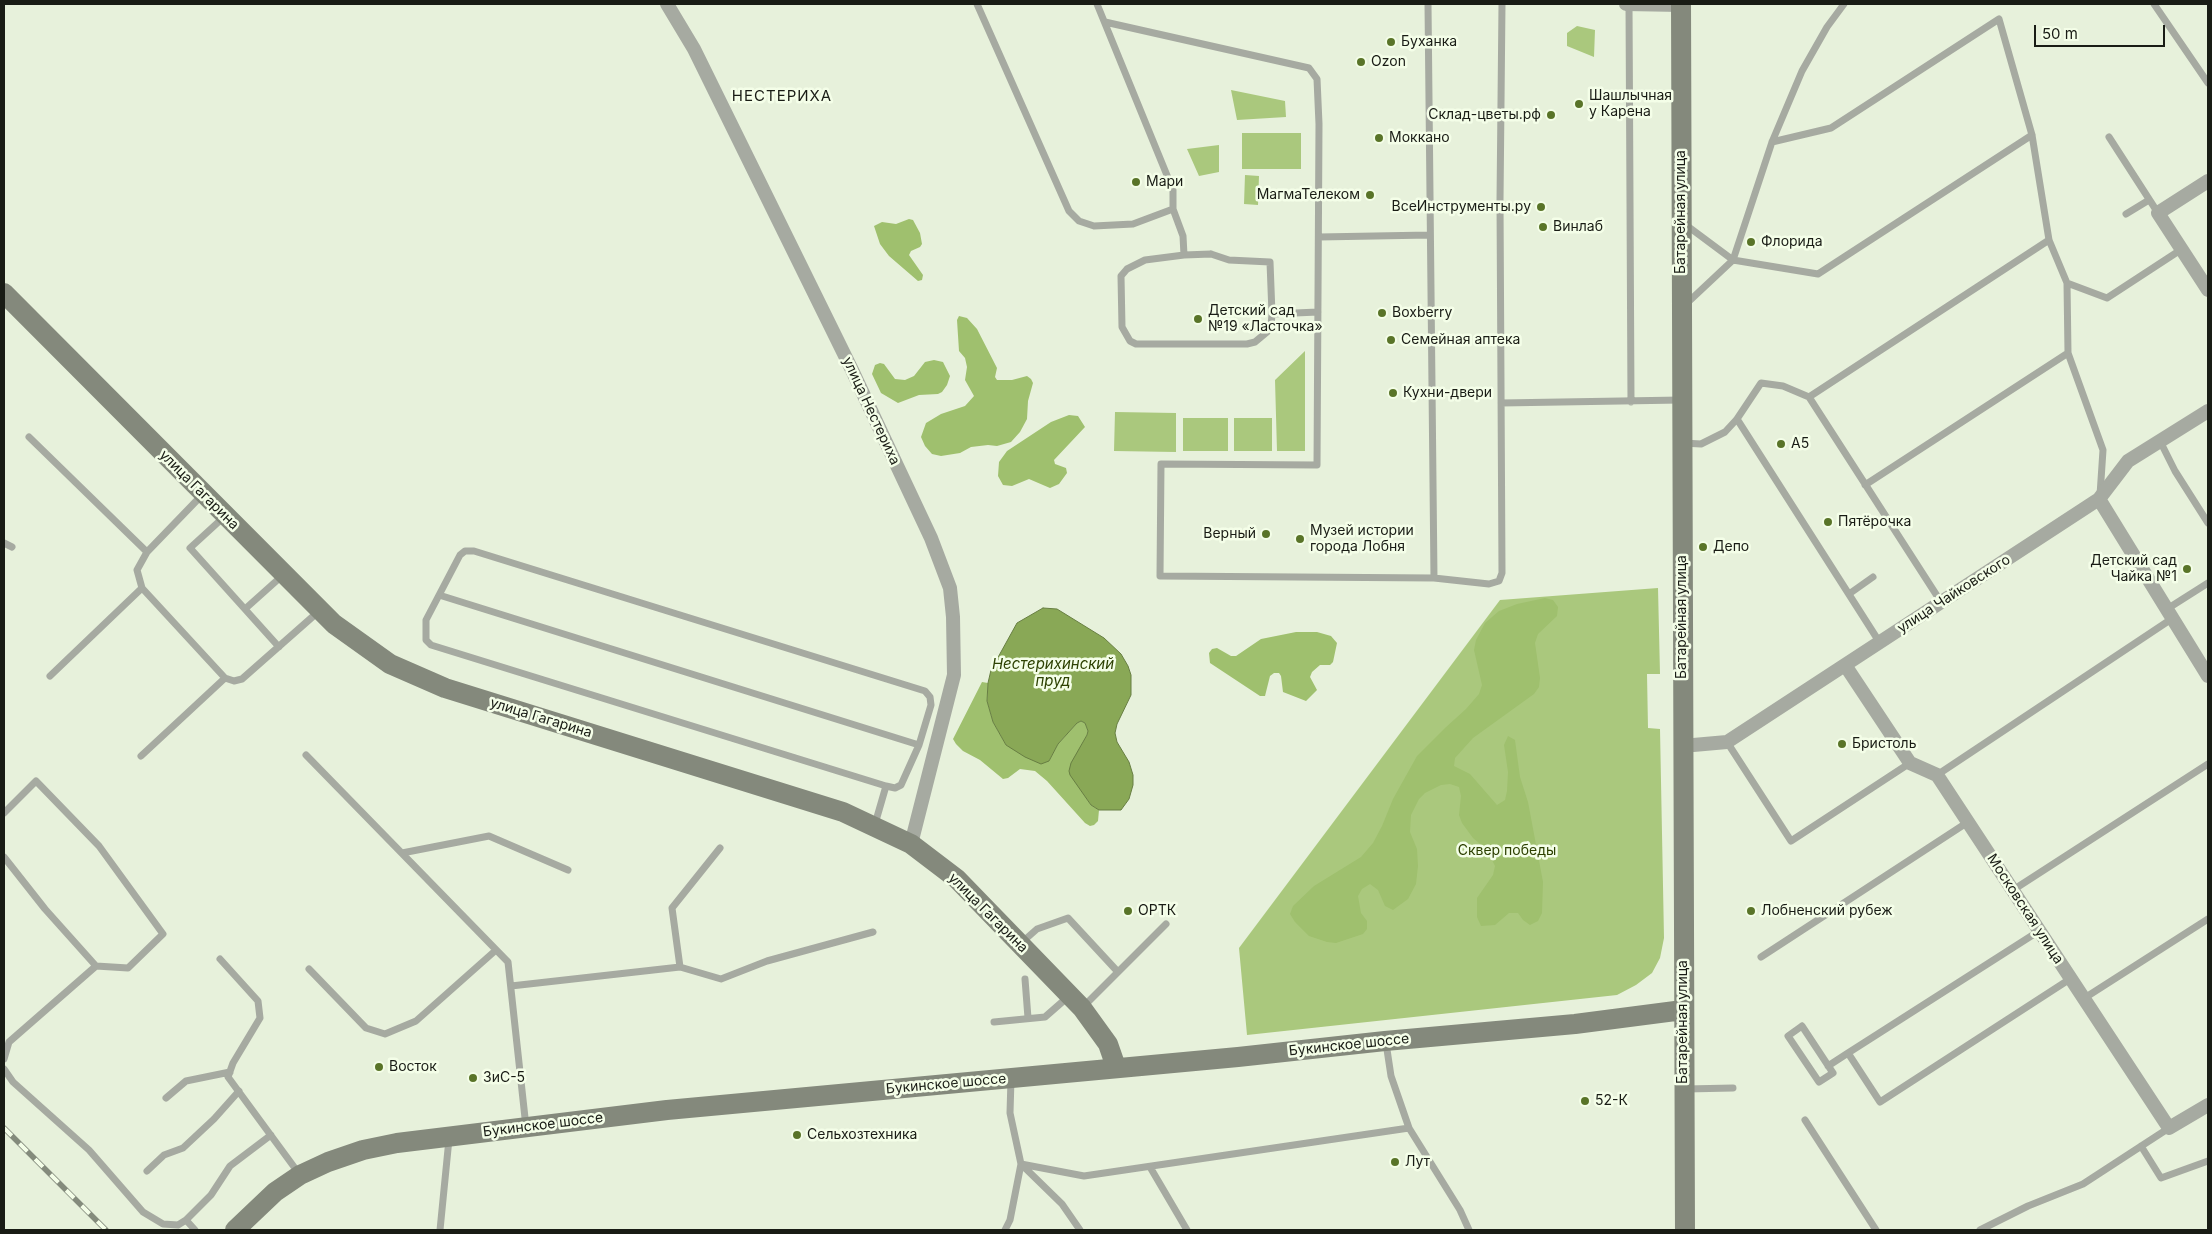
<!DOCTYPE html>
<meta charset="utf-8">
<style>
body{margin:0}
#map{position:relative;width:2212px;height:1234px;overflow:hidden;background:#e7f1db;font-family:Inter,sans-serif}
canvas{display:block}
.frame{position:absolute;inset:0;border:5px solid #191c15;pointer-events:none}
.scale{position:absolute;left:2034px;top:25px;width:131px;height:22px;box-sizing:border-box;border:2px solid #191c15;border-top:0;padding-left:6px;font-size:15px;line-height:18px;white-space:nowrap;color:#191c15;-webkit-text-stroke:4px #f4fee8;paint-order:stroke}
</style>
<div id="map">
<canvas width="2212" height="1234"></canvas>
<div class="frame"></div>
<div class="scale">50 m</div>
</div>
<script>
const ctx = document.querySelector('canvas').getContext('2d');
ctx.lineJoin = 'round';
function fill(path, color) {
  ctx.fillStyle = color;
  ctx.fill(path, 'evenodd');
}
function shape(rows) {
  const path = new Path2D();
  for (const r of rows) {
    path.moveTo(r[0], r[1]);
    for (let i = 2; i < r.length; i += 2) path.lineTo(r[i], r[i + 1]);
  }
  return path;
}
function trace(path, color, width, dash) {
  ctx.strokeStyle = color;
  ctx.lineWidth = width;
  ctx.lineCap = dash ? 'butt' : 'round';
  ctx.setLineDash(dash || []);
  ctx.stroke(path);
}
function label(font, color, halo, rows, align = 'center') {
  ctx.font = font + ' Inter,sans-serif';
  ctx.lineWidth = 5;
  ctx.setLineDash([]);
  ctx.textBaseline = 'middle';
  ctx.strokeStyle = halo;
  ctx.fillStyle = color;
  for (const [text, x, y, turn = 0] of rows) {
    ctx.save();
    ctx.translate(x, y);
    ctx.rotate((+turn || 0) * Math.PI / 180);
    ctx.textAlign = isNaN(turn) ? turn : align;
    if (halo) ctx.strokeText(text, 0, 0);
    ctx.fillText(text, 0, 0);
    ctx.restore();
  }
}
const green = shape([
 [1577,26,1595,30,1594,57,1567,46,1567,33],
 [1231,90,1285,101,1286,117,1237,120],
 [1242,133,1301,133,1301,169,1242,169],
 [1219,145,1219,172,1199,176,1187,149],
 [1245,175,1259,176,1258,205,1244,204],
 [1305,351,1305,451,1277,451,1275,380],
 [1115,412,1176,413,1176,452,1114,451],
 [1183,418,1228,418,1228,451,1183,451],
 [1234,418,1272,418,1272,451,1234,451],
 [1658,588,1660,674,1647,674,1648,728,1660,729,1664,938,1660,958,1652,973,1636,985,1617,995,1247,1035,1239,948,1500,600]
]);
const forest = shape([
 [909,219,913,220,920,233,922,244,920,247,911,251,909,255,923,275,922,280,918,281,889,256,880,244,874,226,882,222,896,224],
 [959,316,967,318,977,329,997,368,995,377,997,380,1012,380,1027,376,1031,379,1033,383,1028,401,1027,419,1020,432,1011,442,997,446,988,445,971,447,960,453,941,456,932,454,925,446,921,437,926,423,941,414,965,406,974,396,965,380,967,367,965,358,959,351,957,320],
 [934,360,943,362,950,376,947,385,942,392,938,394,919,395,898,403,881,393,872,374,875,365,880,363,884,364,895,379,905,380,914,376,925,362],
 [1069,415,1078,416,1085,427,1054,460,1055,464,1066,468,1067,473,1059,484,1050,488,1029,479,1012,486,1003,485,998,476,999,462,1007,451,1051,422],
 [1545,598,1553,600,1558,607,1557,616,1538,634,1535,643,1540,678,1539,687,1534,694,1473,738,1455,758,1454,766,1470,774,1497,805,1505,800,1507,791,1508,772,1504,745,1508,736,1515,740,1520,777,1528,802,1543,882,1542,913,1538,921,1530,925,1523,920,1518,913,1509,913,1495,925,1481,926,1477,917,1477,898,1493,875,1495,866,1487,850,1473,838,1462,823,1459,815,1461,796,1459,787,1450,784,1441,785,1425,793,1419,799,1411,815,1410,832,1417,849,1418,866,1416,884,1408,899,1393,910,1385,906,1378,890,1370,884,1362,889,1358,896,1361,913,1367,921,1367,929,1363,934,1336,943,1327,942,1309,936,1295,922,1290,914,1293,906,1314,886,1361,857,1373,843,1382,826,1393,799,1417,756,1445,728,1466,709,1479,694,1482,685,1474,650,1476,640,1485,623,1499,611,1517,604],
 [1296,632,1317,632,1331,636,1337,643,1333,662,1330,665,1320,665,1312,672,1310,677,1317,690,1306,701,1283,692,1281,676,1279,673,1274,673,1270,676,1265,696,1260,696,1210,663,1209,653,1212,649,1217,648,1231,656,1236,656,1261,639],
 [982,682,988,683,987,701,993,722,1006,745,1049,761,1058,744,1077,723,1081,721,1085,723,1088,731,1087,735,1069,771,1091,805,1099,810,1098,821,1094,825,1090,826,1085,823,1047,781,1035,771,1020,769,1008,778,1003,779,980,760,963,751,956,744,953,739]
]);
const water = shape([
 [1043,608,1057,609,1104,638,1121,654,1128,666,1131,675,1131,695,1117,724,1115,733,1117,742,1129,762,1133,775,1133,785,1129,799,1121,810,1099,810,1091,805,1070,775,1069,771,1071,763,1087,735,1088,731,1085,723,1081,721,1077,723,1058,744,1049,761,1041,764,1025,757,1006,745,993,722,987,701,988,683,991,670,1017,623,1043,608]
]);
const lane = shape([
 [977,4,1069,211,1079,221,1094,226,1133,224,1173,209],
 [1097,4,1173,190,1173,209,1183,236,1184,255],
 [1428,4,1434,578],
 [1629,4,1631,402],
 [2154,4,2208,83],
 [1105,22,1309,68,1317,79,1319,124,1317,465,1161,464,1160,576,1434,578,1489,584,1499,581,1502,573,1500,201,1502,4],
 [2109,137,2158,213],
 [1772,142,1831,128,1999,19,2032,135,2049,240,2067,283,2068,353,2103,450,2100,495],
 [2126,214,2149,200],
 [1686,225,1733,260,1818,274,2032,135],
 [1319,237,1430,235],
 [1211,254,1229,260,1270,262,1272,314,1271,326,1267,332,1255,342,1247,344,1136,344,1130,341,1122,327,1121,276,1127,269,1145,260,1184,255,1211,254],
 [2067,283,2107,298,2182,249],
 [1685,305,1733,260,1772,142,1802,71,1827,27,1844,4],
 [1272,314,1318,312],
 [1809,397,2049,240],
 [1501,403,1681,400],
 [1737,419,1880,643],
 [29,437,147,552],
 [2160,441,2175,471,2208,523],
 [1683,443,1701,444,1725,432,1737,419,1761,383,1783,386,1809,397,1941,602],
 [1865,485,2068,353],
 [203,494,147,552,137,570,142,588,225,678,234,681,242,679,318,612],
 [225,516,190,548,279,647],
 [4,543,12,547],
 [1849,594,1873,577],
 [439,595,919,745],
 [245,609,283,575],
 [2167,609,2208,583],
 [50,676,142,588],
 [1727,742,1791,841,1910,763],
 [306,755,508,962,526,1127],
 [141,756,225,678],
 [1937,775,2173,618],
 [4,813,36,781,99,846,163,934,128,968,96,966,45,909,4,857],
 [875,824,886,786,431,645,426,640,426,620,460,555,465,551,474,551,925,691,930,697,931,705,919,745,901,785,895,788,886,786],
 [402,853,489,836,568,870],
 [2013,890,2208,764],
 [2039,931,1848,1053,1880,1102,2070,979],
 [1020,944,1037,929,1068,918,1118,972,1084,1006],
 [1761,957,1968,822],
 [220,959,258,1001,260,1018,233,1063,228,1077,300,1175],
 [680,967,672,908,720,848],
 [309,969,366,1028,385,1034,416,1021,496,950],
 [1118,972,1166,924],
 [1025,979,1028,1018],
 [511,986,680,967,721,979,767,961,873,932],
 [2083,999,2208,919],
 [994,1022,1045,1017,1069,996],
 [1802,1026,1833,1073,1819,1082,1788,1036,1802,1026],
 [1386,1043,1391,1076,1409,1128],
 [4,1059,9,1042,96,966],
 [1828,1066,1848,1053],
 [4,1069,13,1082,89,1150,143,1212,163,1224,178,1225,186,1220,211,1195,230,1166,271,1135],
 [1686,1089,1733,1088],
 [166,1098,186,1081,230,1072],
 [1805,1120,1876,1230],
 [2141,1146,2161,1178,2208,1161],
 [1021,1164,1084,1176,1409,1128,1460,1210,1469,1230],
 [1021,1164,1062,1204,1080,1230],
 [1150,1167,1187,1230],
 [147,1171,164,1155,183,1148,214,1119,239,1091],
 [186,1220,195,1230],
 [440,1230,449,1139],
 [1005,1230,1010,1220,1021,1164,1010,1113,1011,1079],
 [1980,1230,2028,1206,2083,1184,2169,1128]
]);
const street = shape([
 [667,4,694,49,852,370,931,538,950,588,953,617,954,675,911,844],
 [1626,4,1681,5],
 [2208,181,2158,213,2208,290],
 [2099,499,2208,676],
 [1845,665,1910,763,1937,775,2169,1128,2208,1105],
 [1682,746,1727,742,2099,499,2128,461,2208,411]
]);
const secondary = shape([
 [1681,4,1685,1230],
 [4,293,334,624,390,664,445,688,843,812,911,844,957,879,1082,1008,1108,1044,1116,1067],
 [235,1230,275,1192,300,1175,328,1162,363,1150,397,1143,667,1110,1238,1057,1385,1041,1575,1024,1683,1010]
]);
const rail = shape([
 [4,1128,106,1230]
]);
const markers = [
 [1391,42,5,"#597428"],
 [1361,62,5,"#597428"],
 [1579,104,5,"#597428"],
 [1551,115,5,"#597428"],
 [1379,138,5,"#597428"],
 [1136,182,5,"#597428"],
 [1370,195,5,"#597428"],
 [1541,207,5,"#597428"],
 [1543,227,5,"#597428"],
 [1751,242,5,"#597428"],
 [1382,313,5,"#597428"],
 [1198,319,5,"#597428"],
 [1391,340,5,"#597428"],
 [1393,393,5,"#597428"],
 [1781,444,5,"#597428"],
 [1828,522,5,"#597428"],
 [1266,534,5,"#597428"],
 [1300,539,5,"#597428"],
 [1703,547,5,"#597428"],
 [2187,569,5,"#597428"],
 [1842,744,5,"#597428"],
 [1128,911,5,"#597428"],
 [1751,911,5,"#597428"],
 [379,1067,5,"#597428"],
 [473,1078,5,"#597428"],
 [1585,1101,5,"#597428"],
 [797,1135,5,"#597428"],
 [1395,1162,5,"#597428"]
];
const poiNames = [
 ["Буханка",1401,42],
 ["Ozon",1371,62],
 ["Шашлычная",1589,96],
 ["у Карена",1589,112],
 ["Склад-цветы.рф",1541,115,"right"],
 ["Моккано",1389,138],
 ["Мари",1146,182],
 ["МагмаТелеком",1360,195,"right"],
 ["ВсеИнструменты.ру",1531,207,"right"],
 ["Винлаб",1553,227],
 ["Флорида",1761,242],
 ["Детский сад",1208,311],
 ["№19 «Ласточка»",1208,327],
 ["Boxberry",1392,313],
 ["Семейная аптека",1401,340],
 ["Кухни-двери",1403,393],
 ["А5",1791,444],
 ["Пятёрочка",1838,522],
 ["Музей истории",1310,531],
 ["города Лобня",1310,547],
 ["Верный",1256,534,"right"],
 ["Депо",1713,547],
 ["Детский сад",2177,561,"right"],
 ["Чайка №1",2177,577,"right"],
 ["Бристоль",1852,744],
 ["ОРТК",1138,911],
 ["Лобненский рубеж",1761,911],
 ["Восток",389,1067],
 ["ЗиС-5",483,1078],
 ["52-К",1595,1101],
 ["Сельхозтехника",807,1135],
 ["Лут",1405,1162]
];
const streetNames = [
 ["Батарейная улица",1681,212,-90],
 ["улица Нестериха",871,411,65],
 ["улица Гагарина",199,490,45],
 ["улица Чайковского",1954,594,-33],
 ["Батарейная улица",1682,617,-90],
 ["улица Гагарина",541,718,17],
 ["Московская улица",2025,909,57],
 ["улица Гагарина",988,913,45],
 ["Батарейная улица",1683,1022,-90],
 ["Букинское шоссе",1349,1045,-6],
 ["Букинское шоссе",946,1084,-5],
 ["Букинское шоссе",543,1125,-7]
];
const parkNames = [
 ["Сквер победы",1507,851]
];
const neighbourhoodNames = [
 ["НЕСТЕРИХА",782,96]
];
const waterNames = [
 ["Нестерихинский",1053,664],
 ["пруд",1053,681]
];
fill(green, '#aac87d');
fill(forest, '#9fc06e');
fill(water, '#89a856');
trace(water, '#677e42', 1);
trace(lane, '#a6aaa1', 7);
trace(street, '#a6aaa1', 14);
trace(secondary, '#84897c', 20);
trace(rail, '#848b7c', 5.5);
trace(rail, '#f4fee8', 4, [11]);
for (const [x, y, r, color] of markers) {
  const dot = new Path2D();
  dot.arc(x, y, r, 0, 2 * Math.PI);
  ctx.fillStyle = color;
  ctx.fill(dot);
  trace(dot, '#f4fee8', 2);
}
label('14px', '#191c15', '#f4fee8', poiNames, 'left');
label('14px', '#191c15', '#f4fee8', streetNames);
label('14px', '#2d4001', '#f4fee8', parkNames);
ctx.letterSpacing = '1px';
label('15px', '#191c15', '#f4fee8', neighbourhoodNames);
ctx.letterSpacing = '0px';
label('italic 15px', '#2e4203', '#f4fee8', waterNames);
</script>
